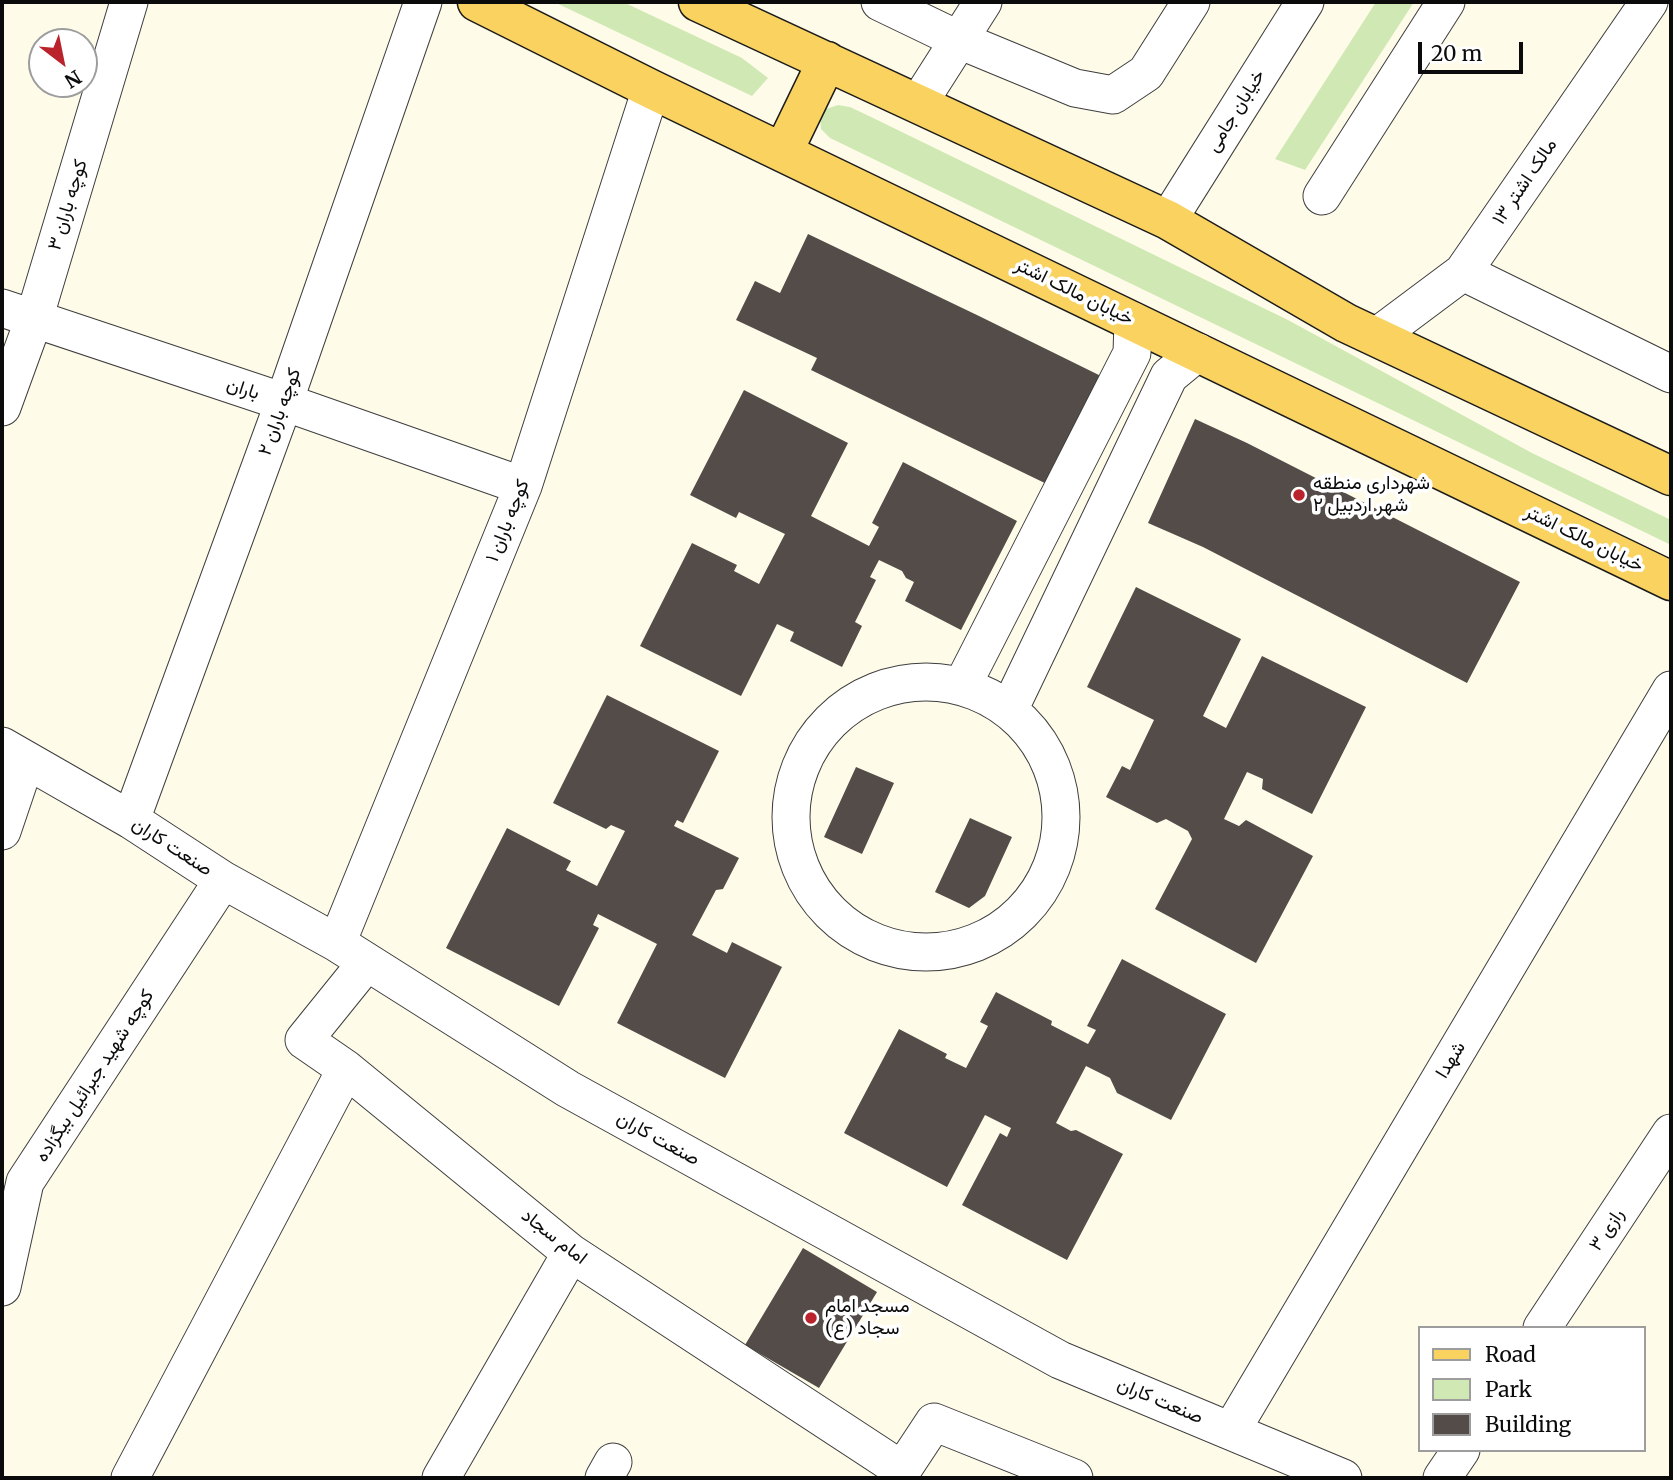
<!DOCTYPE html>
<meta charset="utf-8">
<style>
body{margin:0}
#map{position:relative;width:1673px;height:1480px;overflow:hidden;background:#fffbe9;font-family:Merriweather,serif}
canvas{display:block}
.frame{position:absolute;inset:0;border:4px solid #0b0b0b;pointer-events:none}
.legend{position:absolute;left:1418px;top:1326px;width:228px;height:126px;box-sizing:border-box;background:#fff;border:2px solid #9d9d9d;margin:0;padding:9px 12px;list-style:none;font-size:21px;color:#0b0b0b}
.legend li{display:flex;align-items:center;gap:14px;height:35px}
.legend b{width:35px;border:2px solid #9d9d9d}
.north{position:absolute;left:28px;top:28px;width:70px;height:70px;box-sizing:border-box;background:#fff;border:2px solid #9d9d9d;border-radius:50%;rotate:148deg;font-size:19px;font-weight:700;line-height:28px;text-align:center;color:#0b0b0b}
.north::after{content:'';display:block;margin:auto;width:24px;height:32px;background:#bb232c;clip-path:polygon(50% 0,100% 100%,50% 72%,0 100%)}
.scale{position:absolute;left:1418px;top:42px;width:105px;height:32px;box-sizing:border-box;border:4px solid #0b0b0b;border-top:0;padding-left:9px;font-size:21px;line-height:24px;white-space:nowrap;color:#0b0b0b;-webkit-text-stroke:5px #fff;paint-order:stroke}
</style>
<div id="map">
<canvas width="1673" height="1480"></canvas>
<div class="frame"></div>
<ul class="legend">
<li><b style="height:9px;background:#f9d25f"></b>Road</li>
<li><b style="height:19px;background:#d0e9b4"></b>Park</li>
<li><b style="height:19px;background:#544c48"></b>Building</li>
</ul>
<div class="north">N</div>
<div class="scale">20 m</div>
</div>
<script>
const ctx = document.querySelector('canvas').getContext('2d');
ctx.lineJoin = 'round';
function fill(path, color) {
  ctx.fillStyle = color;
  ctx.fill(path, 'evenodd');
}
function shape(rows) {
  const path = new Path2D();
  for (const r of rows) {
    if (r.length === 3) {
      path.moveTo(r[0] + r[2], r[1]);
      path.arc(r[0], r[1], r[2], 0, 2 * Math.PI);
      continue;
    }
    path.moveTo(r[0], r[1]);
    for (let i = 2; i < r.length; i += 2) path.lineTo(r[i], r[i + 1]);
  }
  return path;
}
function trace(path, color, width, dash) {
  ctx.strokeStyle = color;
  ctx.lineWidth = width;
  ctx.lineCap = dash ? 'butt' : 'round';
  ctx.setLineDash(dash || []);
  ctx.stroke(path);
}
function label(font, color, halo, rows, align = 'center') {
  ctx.font = font + ' Merriweather,Vazirmatn,serif';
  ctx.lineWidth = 7;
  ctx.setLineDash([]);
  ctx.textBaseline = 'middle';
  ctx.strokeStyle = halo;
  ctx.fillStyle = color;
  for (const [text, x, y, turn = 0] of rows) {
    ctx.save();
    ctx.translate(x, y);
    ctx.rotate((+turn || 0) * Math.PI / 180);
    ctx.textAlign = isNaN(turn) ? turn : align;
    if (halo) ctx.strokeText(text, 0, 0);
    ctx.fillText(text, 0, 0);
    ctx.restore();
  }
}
const green = shape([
 [554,2,623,2,742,58,768,78,752,96],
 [1376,2,1414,2,1305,170,1275,159],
 [838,105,850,107,869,116,1288,320,1532,453,1671,520,1671,545,830,138,821,129,820,116,826,109]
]);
const building = shape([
 [808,234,979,316,1107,379,1053,487,811,370,817,358,736,320,755,281,780,293],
 [744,390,848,443,811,516,869,546,879,527,872,523,903,462,1017,521,961,630,905,601,914,582,906,578,902,571,879,560,870,577,876,580,855,622,862,626,842,667,790,641,794,632,777,624,741,696,640,646,692,543,737,565,734,571,759,584,785,534,739,512,736,518,690,495],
 [1195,419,1247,443,1520,582,1467,683,1203,547,1148,523],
 [1136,587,1241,639,1203,716,1226,728,1262,656,1366,707,1312,814,1262,789,1263,779,1247,772,1224,819,1239,826,1246,820,1313,856,1256,963,1155,909,1192,839,1188,831,1166,819,1157,823,1106,797,1122,766,1130,770,1154,720,1087,687],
 [607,695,719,751,683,823,677,820,674,826,739,858,723,889,716,890,692,935,727,953,732,942,782,967,725,1078,617,1023,657,944,598,914,593,925,599,928,559,1006,446,948,507,828,571,861,566,870,597,886,625,831,611,825,606,829,553,803],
 [856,767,894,783,862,854,824,837],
 [970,818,1012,837,985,896,969,908,935,892],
 [1122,959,1226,1014,1171,1120,1117,1093,1110,1078,1086,1066,1056,1123,1071,1131,1076,1130,1123,1154,1067,1260,962,1205,1000,1133,1007,1137,1011,1128,985,1115,947,1187,844,1133,899,1029,947,1054,945,1058,966,1068,988,1026,980,1022,996,992,1052,1021,1051,1025,1088,1044,1096,1030,1087,1026],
 [803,1248,877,1292,819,1388,745,1345]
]);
const minor = shape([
 [880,2,959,40,1075,88,1113,95,1146,73,1191,2],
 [918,104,983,2],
 [1322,196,1446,2],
 [1168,220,1305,2],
 [1463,272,1671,374],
 [2,308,284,402,523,486],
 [1376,337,1463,272,1649,2],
 [2,407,34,319,129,2],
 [926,817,135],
 [962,686,1132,353,1133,321],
 [1009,710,1169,376,1198,352],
 [2,746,131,820,223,880,337,943,568,1089,1060,1360,1343,1478],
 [131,820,284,402,423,2],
 [2,831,26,760],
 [337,943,523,486,651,89],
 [367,962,304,1040,346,1069,571,1253,902,1470],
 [2,1287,25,1182,223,880],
 [1542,1328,1671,1133],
 [1231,1431,1671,690],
 [130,1478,346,1069],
 [441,1478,571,1253],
 [604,1478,613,1462],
 [897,1478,934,1422,1074,1478],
 [1442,1478,1461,1450]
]);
const major = shape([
 [477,2,651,89,1671,581],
 [698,2,1168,220,1346,323,1671,476],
 [783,152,827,61]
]);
const markers = [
 [1299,495,7,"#bb232c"],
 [811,1318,7,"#bb232c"]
];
const streetNames = [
 ["خیابان جامی",1236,111,-58],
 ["مالک اشتر ۱۳",1525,182,-56],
 ["کوچه باران ۳",68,205,-73],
 ["خیابان مالک اشتر",1074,292,26],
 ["باران",243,389,18],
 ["کوچه باران ۲",280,412,-70],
 ["کوچه باران ۱",508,521,-68],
 ["خیابان مالک اشتر",1584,539,26],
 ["صنعت کاران",172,847,33],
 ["شهدا",1451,1060,-59],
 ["کوچه شهید جبرائیل بیگزاده",95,1076,-57],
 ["صنعت کاران",658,1139,29],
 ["رازی ۳",1607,1230,-56],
 ["امام سجاد",554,1237,38],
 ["صنعت کاران",1160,1401,23]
];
const poiNames = [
 ["شهرداری منطقه",1313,484],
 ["۲ شهر اردبیل",1313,506],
 ["مسجد امام",825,1307],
 ["سجاد (ع)",825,1329]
];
fill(green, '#d0e9b4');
fill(building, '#544c48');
trace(minor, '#3e3e3e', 39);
trace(major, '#1c1c1c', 41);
trace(minor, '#fff', 37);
trace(major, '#f9d25f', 38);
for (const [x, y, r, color] of markers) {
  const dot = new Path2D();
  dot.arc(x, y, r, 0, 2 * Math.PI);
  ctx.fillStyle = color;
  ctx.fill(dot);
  trace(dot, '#fff', 2.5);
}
label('19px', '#0b0b0b', '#fff', streetNames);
label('19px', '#0b0b0b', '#fff', poiNames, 'left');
</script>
